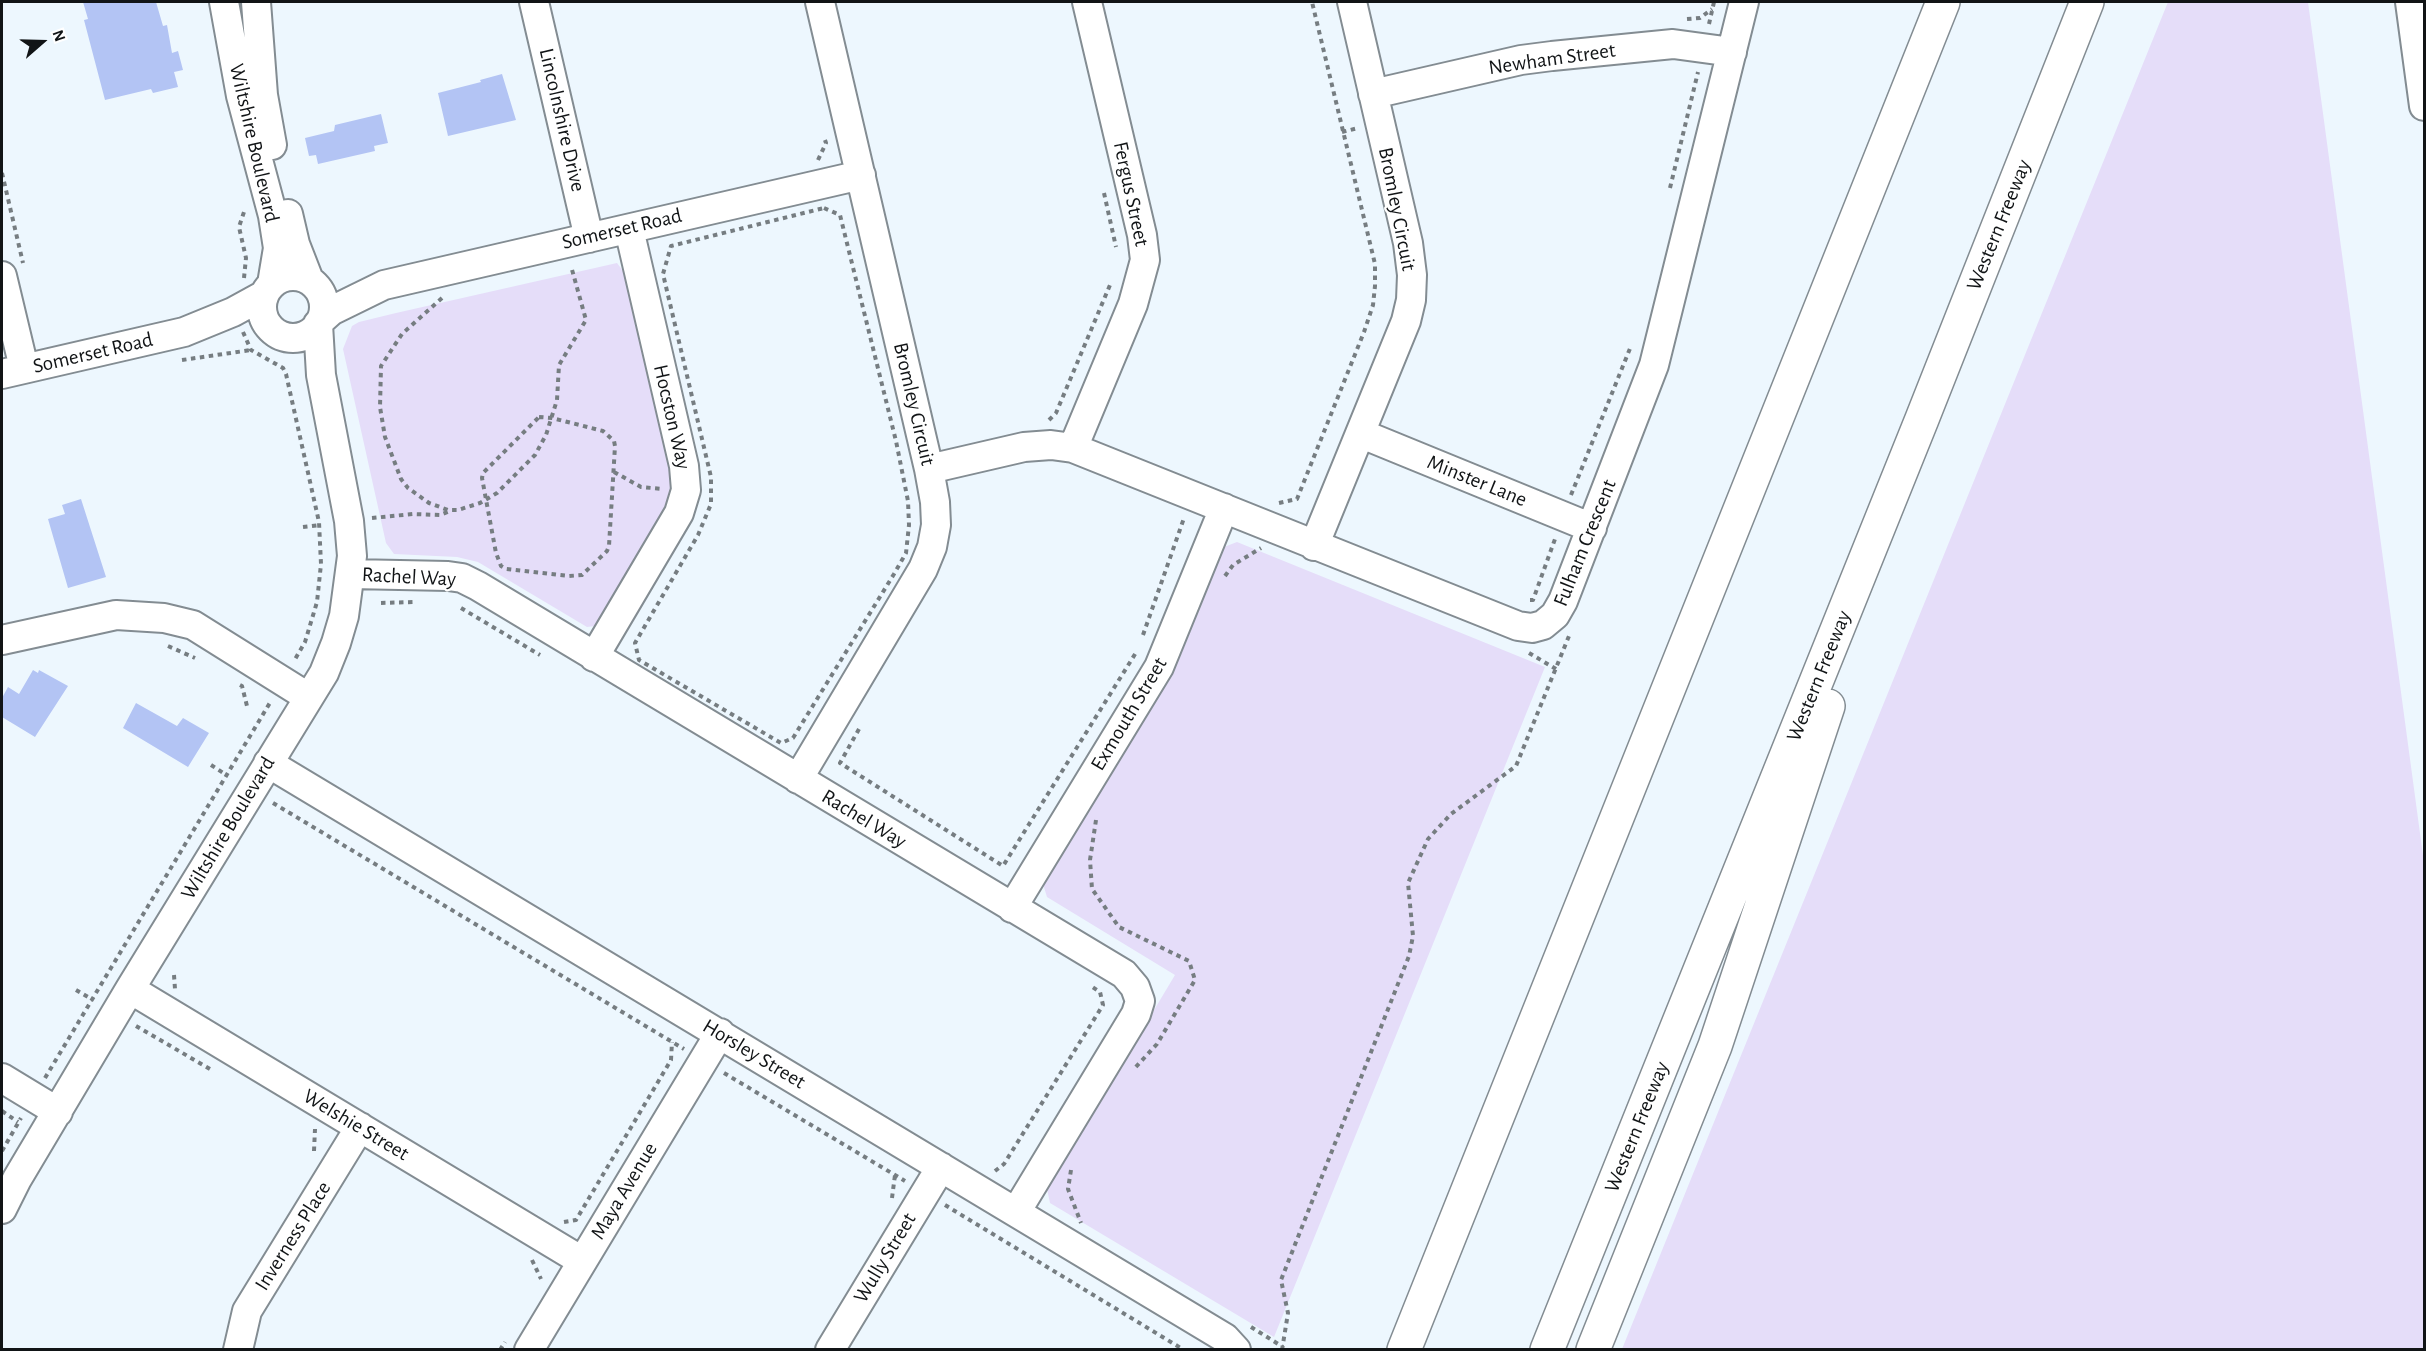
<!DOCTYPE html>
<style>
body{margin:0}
#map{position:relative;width:2426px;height:1351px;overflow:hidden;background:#edf7fe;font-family:"Alegreya Sans",sans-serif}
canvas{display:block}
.frame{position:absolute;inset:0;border:3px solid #111416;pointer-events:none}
.north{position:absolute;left:12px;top:12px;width:60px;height:60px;-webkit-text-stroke:4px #fff;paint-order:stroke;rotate:70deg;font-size:16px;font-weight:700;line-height:24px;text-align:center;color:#111416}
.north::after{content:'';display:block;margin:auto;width:21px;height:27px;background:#111416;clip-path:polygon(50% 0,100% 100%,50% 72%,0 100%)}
</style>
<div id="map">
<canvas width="2426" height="1351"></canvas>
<div class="frame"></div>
<div class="north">N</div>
</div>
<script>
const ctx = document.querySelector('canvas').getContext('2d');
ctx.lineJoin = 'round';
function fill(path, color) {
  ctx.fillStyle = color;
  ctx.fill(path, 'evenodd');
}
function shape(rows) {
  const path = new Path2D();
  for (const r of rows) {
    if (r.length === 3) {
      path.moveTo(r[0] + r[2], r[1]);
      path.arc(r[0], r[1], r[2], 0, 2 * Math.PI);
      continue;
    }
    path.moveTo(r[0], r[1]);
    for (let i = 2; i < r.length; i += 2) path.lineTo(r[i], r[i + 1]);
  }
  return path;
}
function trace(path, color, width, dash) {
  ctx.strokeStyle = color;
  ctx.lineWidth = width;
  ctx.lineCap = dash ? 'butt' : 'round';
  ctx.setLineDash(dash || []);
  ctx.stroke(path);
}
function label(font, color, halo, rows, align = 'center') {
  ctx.font = font + ' "Alegreya Sans",sans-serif';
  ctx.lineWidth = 4.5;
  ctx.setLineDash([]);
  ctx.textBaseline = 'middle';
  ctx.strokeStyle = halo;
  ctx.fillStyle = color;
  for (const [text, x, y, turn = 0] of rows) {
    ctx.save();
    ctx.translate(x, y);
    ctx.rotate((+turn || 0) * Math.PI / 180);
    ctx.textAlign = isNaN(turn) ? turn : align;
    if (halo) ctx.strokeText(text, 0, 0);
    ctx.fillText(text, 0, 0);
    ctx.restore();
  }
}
const green = shape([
 [2168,2,2308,2,2424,863,2424,1349,1622,1349],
 [617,263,623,271,674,486,672,502,604,617,595,626,587,627,478,562,457,557,394,554,386,543,343,349,352,326,359,322,396,313],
 [1237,542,1545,667,1274,1337,1050,1203,1047,1189,1175,975,1047,897,1043,884,1180,657,1224,547]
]);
const building = shape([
 [83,2,156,2,163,26,167,25,172,53,178,51,183,70,174,72,178,87,153,93,151,89,105,100,84,20,88,19],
 [502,74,516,120,448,136,438,93,481,82,480,80],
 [381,114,388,143,374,146,375,151,318,164,316,155,309,156,305,138,334,131,335,125],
 [81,499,106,577,68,588,48,519,65,514,62,505],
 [33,670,38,673,39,670,68,686,35,737,2,717,2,698,8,687,19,694],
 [136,703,177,726,183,718,209,733,188,767,123,728]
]);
const path = shape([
 [1687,19,1700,18,1712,9],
 [1709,24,1714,2],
 [1342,132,1358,128],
 [818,160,826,143,825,140],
 [2,173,23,263],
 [1670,188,1698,72],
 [1104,193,1116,247],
 [824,208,840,215,896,441,908,501,909,525,906,553,894,574,793,738,781,743,639,660,635,643,698,535,711,504,711,477,663,274,671,246,824,208],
 [244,278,246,258,239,227,245,209],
 [442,298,402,334,381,366,380,407,385,437,401,479,408,488,429,503,448,510,458,510,480,503,497,493,535,455,546,435,557,400,559,365,586,320,571,266],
 [243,332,251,350,283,368,286,374,319,522,321,564,317,602,305,642,294,661],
 [182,360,251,350],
 [539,417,552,418,603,431,614,441,615,446,609,546,607,551,582,575,569,576,506,569,501,566,496,553,482,478,483,473,539,417],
 [1049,420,1056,413,1110,285],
 [614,472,641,487,663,489],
 [1571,495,1631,346],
 [1279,503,1297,499,1364,332,1373,305,1375,286,1375,264,1312,2],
 [372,518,413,514,440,515,450,511],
 [303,527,320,525],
 [1225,576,1233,565,1261,548],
 [1530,600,1533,600,1555,539],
 [381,603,416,602],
 [461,608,540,655],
 [1143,635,1184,518],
 [168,646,195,658],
 [1529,653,1556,669],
 [240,685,242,686,247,706],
 [859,729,840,763,1003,866,1137,651],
 [211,765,228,776],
 [273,803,684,1049],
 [1096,820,1090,860,1092,889,1119,927,1189,961,1195,980,1157,1044,1134,1069],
 [174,975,175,989],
 [76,990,93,1000],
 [136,1026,210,1069],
 [724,1073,905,1181],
 [45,1078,271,701],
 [2,1111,18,1122],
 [2,1151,21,1118],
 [314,1151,315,1129],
 [1071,1170,1068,1189,1081,1223],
 [995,1171,1004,1164,1103,1005,1100,992,1091,986],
 [892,1198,895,1175],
 [945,1205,1184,1350],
 [564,1222,576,1220,671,1060,672,1042],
 [532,1260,541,1279],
 [1251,1327,1283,1347],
 [500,1350,505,1342],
 [1282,1350,1288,1313,1281,1280,1409,956,1413,936,1408,883,1428,839,1451,814,1516,766,1569,636]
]);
const minor = shape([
 [224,2,241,96,273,216,278,248,272,284],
 [256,2,263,95,272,145],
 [534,2,589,238],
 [2410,2,2424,106],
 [1373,94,1521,60,1552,56,1673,44,1732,52],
 [288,214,295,244,309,280],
 [2,276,24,368],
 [293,307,31],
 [321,320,331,311,384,285,861,175],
 [2,374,184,332,233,312,264,295],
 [1362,434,1592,528],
 [1073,448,1133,304,1145,260,1142,235,1087,2],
 [929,469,1024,447,1051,445,1073,448,1518,626,1532,628,1543,625,1555,615,1563,601,1654,365,1744,2],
 [1314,546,1406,321,1411,300,1412,275,1408,243,1352,2],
 [351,574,448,576,462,578,478,586,1124,974,1135,987,1140,1001,1136,1014,1016,1212],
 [2,640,116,615,164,618,193,625,308,697],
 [594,657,679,513,686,490,684,466,629,229],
 [268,763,1225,1338,1236,1350],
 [798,779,923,569,932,547,936,525,935,502,929,469,820,2],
 [1012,908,1159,667,1224,508],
 [130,989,582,1261],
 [2,1078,58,1112],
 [2,1209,17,1179,130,989,324,673,336,643,344,616,352,556,349,521,321,375,318,324],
 [238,1350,247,1311,360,1127],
 [529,1350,720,1033],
 [830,1350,941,1167]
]);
const highway = shape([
 [1404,1350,1943,2],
 [1547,1350,1922,419,2087,2],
 [1593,1350,1715,1046,1828,706]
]);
const streetNames = [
 ["Newham Street",1552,59,-8],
 ["Lincolnshire Drive",562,120,77],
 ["Wiltshire Boulevard",254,143,77],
 ["Fergus Street",1131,194,78],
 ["Bromley Circuit",1397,209,79],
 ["Western Freeway",1999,225,-68],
 ["Somerset Road",622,229,-13],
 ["Somerset Road",93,353,-13],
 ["Bromley Circuit",914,404,77],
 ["Hocston Way",672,417,77],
 ["Minster Lane",1477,481,22],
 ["Fulham Crescent",1585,543,-68],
 ["Rachel Way",409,577,3],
 ["Western Freeway",1819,676,-68],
 ["Exmouth Street",1129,714,-59],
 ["Rachel Way",864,819,31],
 ["Wiltshire Boulevard",228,828,-59],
 ["Horsley Street",754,1054,31],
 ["Welshie Street",356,1125,31],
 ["Western Freeway",1637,1127,-68],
 ["Maya Avenue",624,1191,-59],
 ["Inverness Place",293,1236,-58],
 ["Wully Street",885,1258,-59]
];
fill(green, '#e5ddf9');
fill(building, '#b3c4f4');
trace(minor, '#838c92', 32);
trace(highway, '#838c92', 36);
trace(path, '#767d81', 4, [4.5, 4.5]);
trace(minor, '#fff', 28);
trace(highway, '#fff', 33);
label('21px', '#111416', '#fff', streetNames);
</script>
